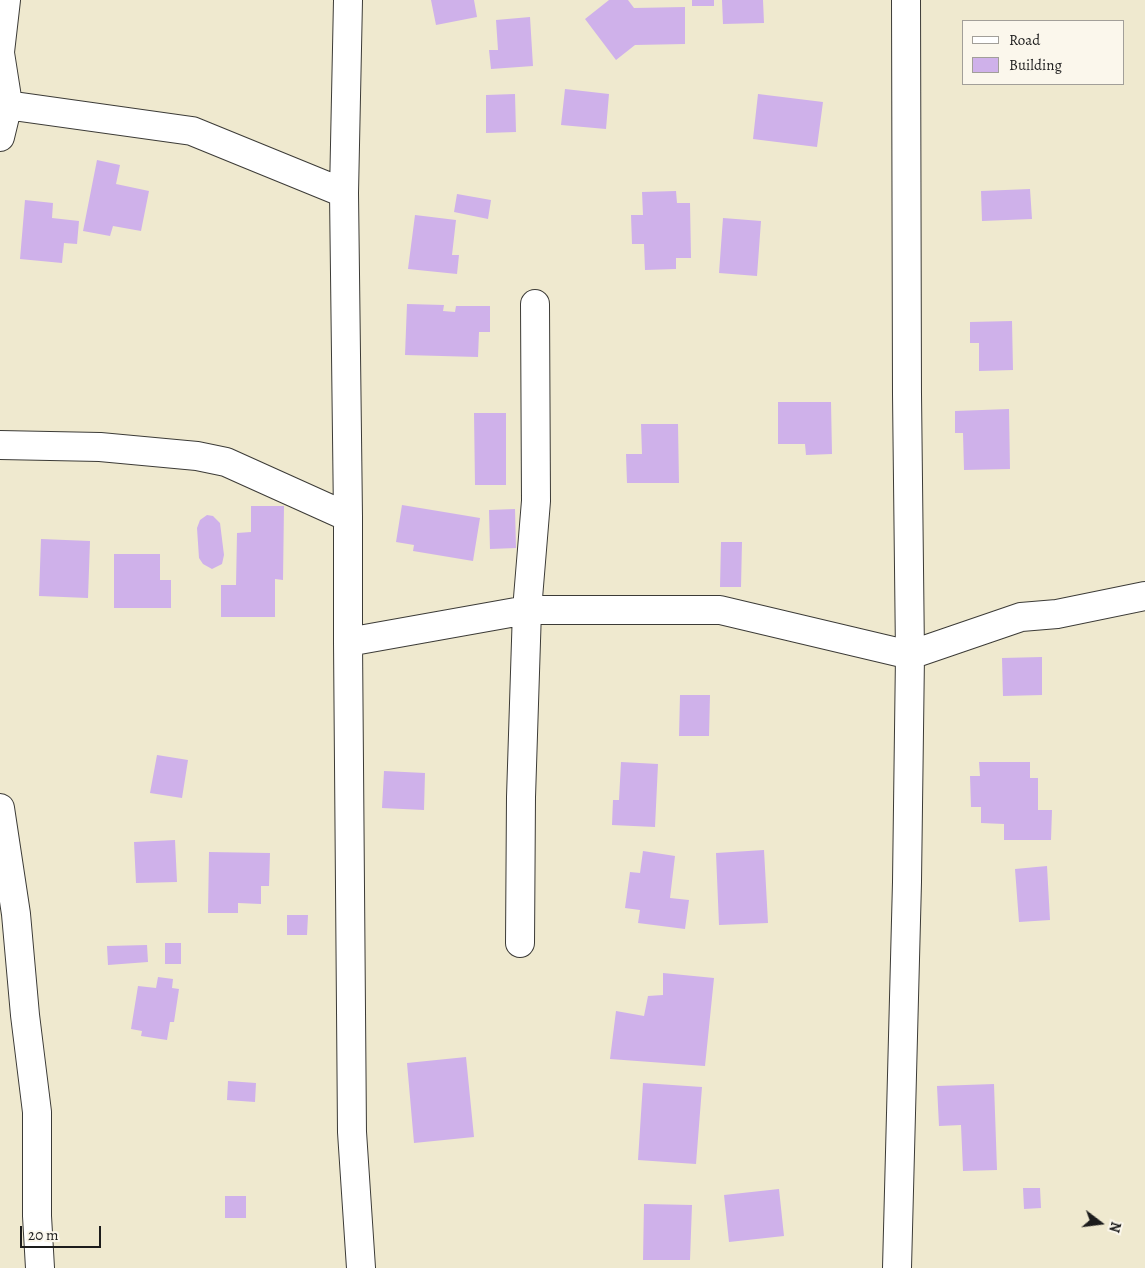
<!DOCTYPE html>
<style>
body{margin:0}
#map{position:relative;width:1145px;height:1268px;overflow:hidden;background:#efe9cf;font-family:Alegreya,serif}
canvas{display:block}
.legend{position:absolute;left:962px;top:20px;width:162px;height:65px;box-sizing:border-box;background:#fbf7ec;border:1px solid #a29f99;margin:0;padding:6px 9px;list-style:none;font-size:15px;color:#1c1c1c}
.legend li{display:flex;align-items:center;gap:10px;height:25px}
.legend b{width:25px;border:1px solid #a29f99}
.north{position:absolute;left:1075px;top:1198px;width:50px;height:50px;-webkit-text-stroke:4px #fbf7ec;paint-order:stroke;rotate:105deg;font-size:14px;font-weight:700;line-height:20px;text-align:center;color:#1c1c1c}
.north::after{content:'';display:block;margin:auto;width:18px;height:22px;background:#1c1c1c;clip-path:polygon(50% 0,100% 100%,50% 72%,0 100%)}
.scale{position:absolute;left:20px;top:1226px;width:81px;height:22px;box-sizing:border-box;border:2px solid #1c1c1c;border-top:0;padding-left:6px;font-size:15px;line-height:18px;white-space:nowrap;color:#1c1c1c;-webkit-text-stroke:4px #fbf7ec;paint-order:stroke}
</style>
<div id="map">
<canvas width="1145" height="1268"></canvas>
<ul class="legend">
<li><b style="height:6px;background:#fff"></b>Road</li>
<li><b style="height:14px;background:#cfb1ea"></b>Building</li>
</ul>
<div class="north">N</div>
<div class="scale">20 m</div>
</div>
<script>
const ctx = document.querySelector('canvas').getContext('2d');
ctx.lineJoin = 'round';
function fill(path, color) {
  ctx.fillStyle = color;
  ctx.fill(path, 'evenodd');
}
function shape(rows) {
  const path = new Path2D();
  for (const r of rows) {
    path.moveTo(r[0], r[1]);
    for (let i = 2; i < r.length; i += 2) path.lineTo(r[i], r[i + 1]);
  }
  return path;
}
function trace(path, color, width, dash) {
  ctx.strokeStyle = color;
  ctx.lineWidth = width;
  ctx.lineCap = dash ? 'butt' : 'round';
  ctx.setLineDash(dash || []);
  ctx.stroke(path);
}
const building = shape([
 [431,0,474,0,477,17,436,25],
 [609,0,628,0,634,8,685,7,685,44,635,45,616,60,585,19],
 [692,0,714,0,714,6,692,6],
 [722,0,763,0,764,23,723,24],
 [530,17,533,66,491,69,489,50,498,50,496,20],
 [565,89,609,94,606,129,561,125],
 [515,94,516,132,486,133,486,95],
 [758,94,823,102,817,147,753,139],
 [97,160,120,165,116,184,149,191,141,231,113,226,110,236,83,231],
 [1030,189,1032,219,982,221,981,191],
 [676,191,677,203,690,203,691,258,676,258,676,269,645,270,644,244,632,244,631,215,643,215,642,192],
 [457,194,491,200,488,219,454,212],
 [25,200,53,203,52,218,79,221,77,244,64,243,62,263,20,259],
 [415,215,456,220,452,255,459,255,457,274,408,269],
 [723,218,761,221,757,276,719,273],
 [407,304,444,305,443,311,455,312,456,306,490,306,490,332,479,332,478,357,405,355],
 [1012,321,1013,370,979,371,979,343,970,343,970,322],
 [778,402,831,402,832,454,806,455,805,444,778,444],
 [1009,409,1010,469,964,470,963,433,955,433,955,411],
 [474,413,506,413,506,485,475,485],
 [641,424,678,424,679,483,627,483,626,454,642,454],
 [402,505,480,518,473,561,413,551,414,545,396,542],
 [251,506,284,506,283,580,275,579,275,617,221,617,221,585,236,585,237,533,251,532],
 [515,509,516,548,490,549,489,510],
 [207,515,213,516,220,523,224,555,222,564,212,569,203,564,199,558,197,528,200,520],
 [41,539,90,541,88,598,39,596],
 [721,542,742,542,741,587,720,587],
 [114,554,160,554,160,580,171,580,171,608,114,608],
 [1042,657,1042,695,1003,696,1002,658],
 [680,695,710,695,709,736,679,736],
 [157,755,188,760,182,798,150,793],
 [621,762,658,764,655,827,612,825,613,800,619,800],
 [979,762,1030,762,1030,778,1038,778,1038,810,1052,810,1051,840,1004,840,1004,824,981,823,981,807,971,807,970,776,980,776],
 [384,771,425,773,424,810,382,808],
 [175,840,177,882,136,883,134,842],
 [764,850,768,923,719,925,716,853],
 [643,851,675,856,670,898,689,900,685,929,638,923,640,910,625,908,630,872,640,873],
 [209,852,270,853,269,886,261,886,261,904,238,903,238,913,208,913],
 [1047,866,1050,920,1019,922,1015,869],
 [287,915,308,915,307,935,287,935],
 [165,943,181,943,181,964,165,964],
 [147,945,148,962,108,965,107,946],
 [663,973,714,978,705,1066,610,1059,616,1011,644,1016,648,996,663,995],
 [158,977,173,979,172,988,179,989,174,1022,170,1022,167,1040,141,1036,142,1031,131,1029,138,986,156,988],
 [466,1057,474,1137,414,1143,407,1063],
 [228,1081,256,1083,255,1102,227,1100],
 [643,1083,702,1087,696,1164,638,1160],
 [994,1084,997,1170,963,1171,961,1125,939,1126,937,1086],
 [1023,1188,1040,1188,1041,1208,1024,1209],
 [779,1189,784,1236,729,1242,724,1195],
 [225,1196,246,1196,246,1218,225,1218],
 [644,1204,692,1205,690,1260,643,1260]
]);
const minor = shape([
 [348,0,344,193,348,517,348,642,352,1132,361,1268],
 [0,52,6,0],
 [0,53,8,104,0,137],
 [0,104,192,131,344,193],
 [0,445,100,447,197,456,226,462,348,517],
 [348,642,527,610,720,610,910,655,1021,617,1057,614,1145,596],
 [0,808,16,914,25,1015,37,1112,37,1216,40,1268],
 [520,943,521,797,527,610,536,501,535,304],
 [897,1268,907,882,910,655,907,394,906,0]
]);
fill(building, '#cfb1ea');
trace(minor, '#3c3b37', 30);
trace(minor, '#fff', 28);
</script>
